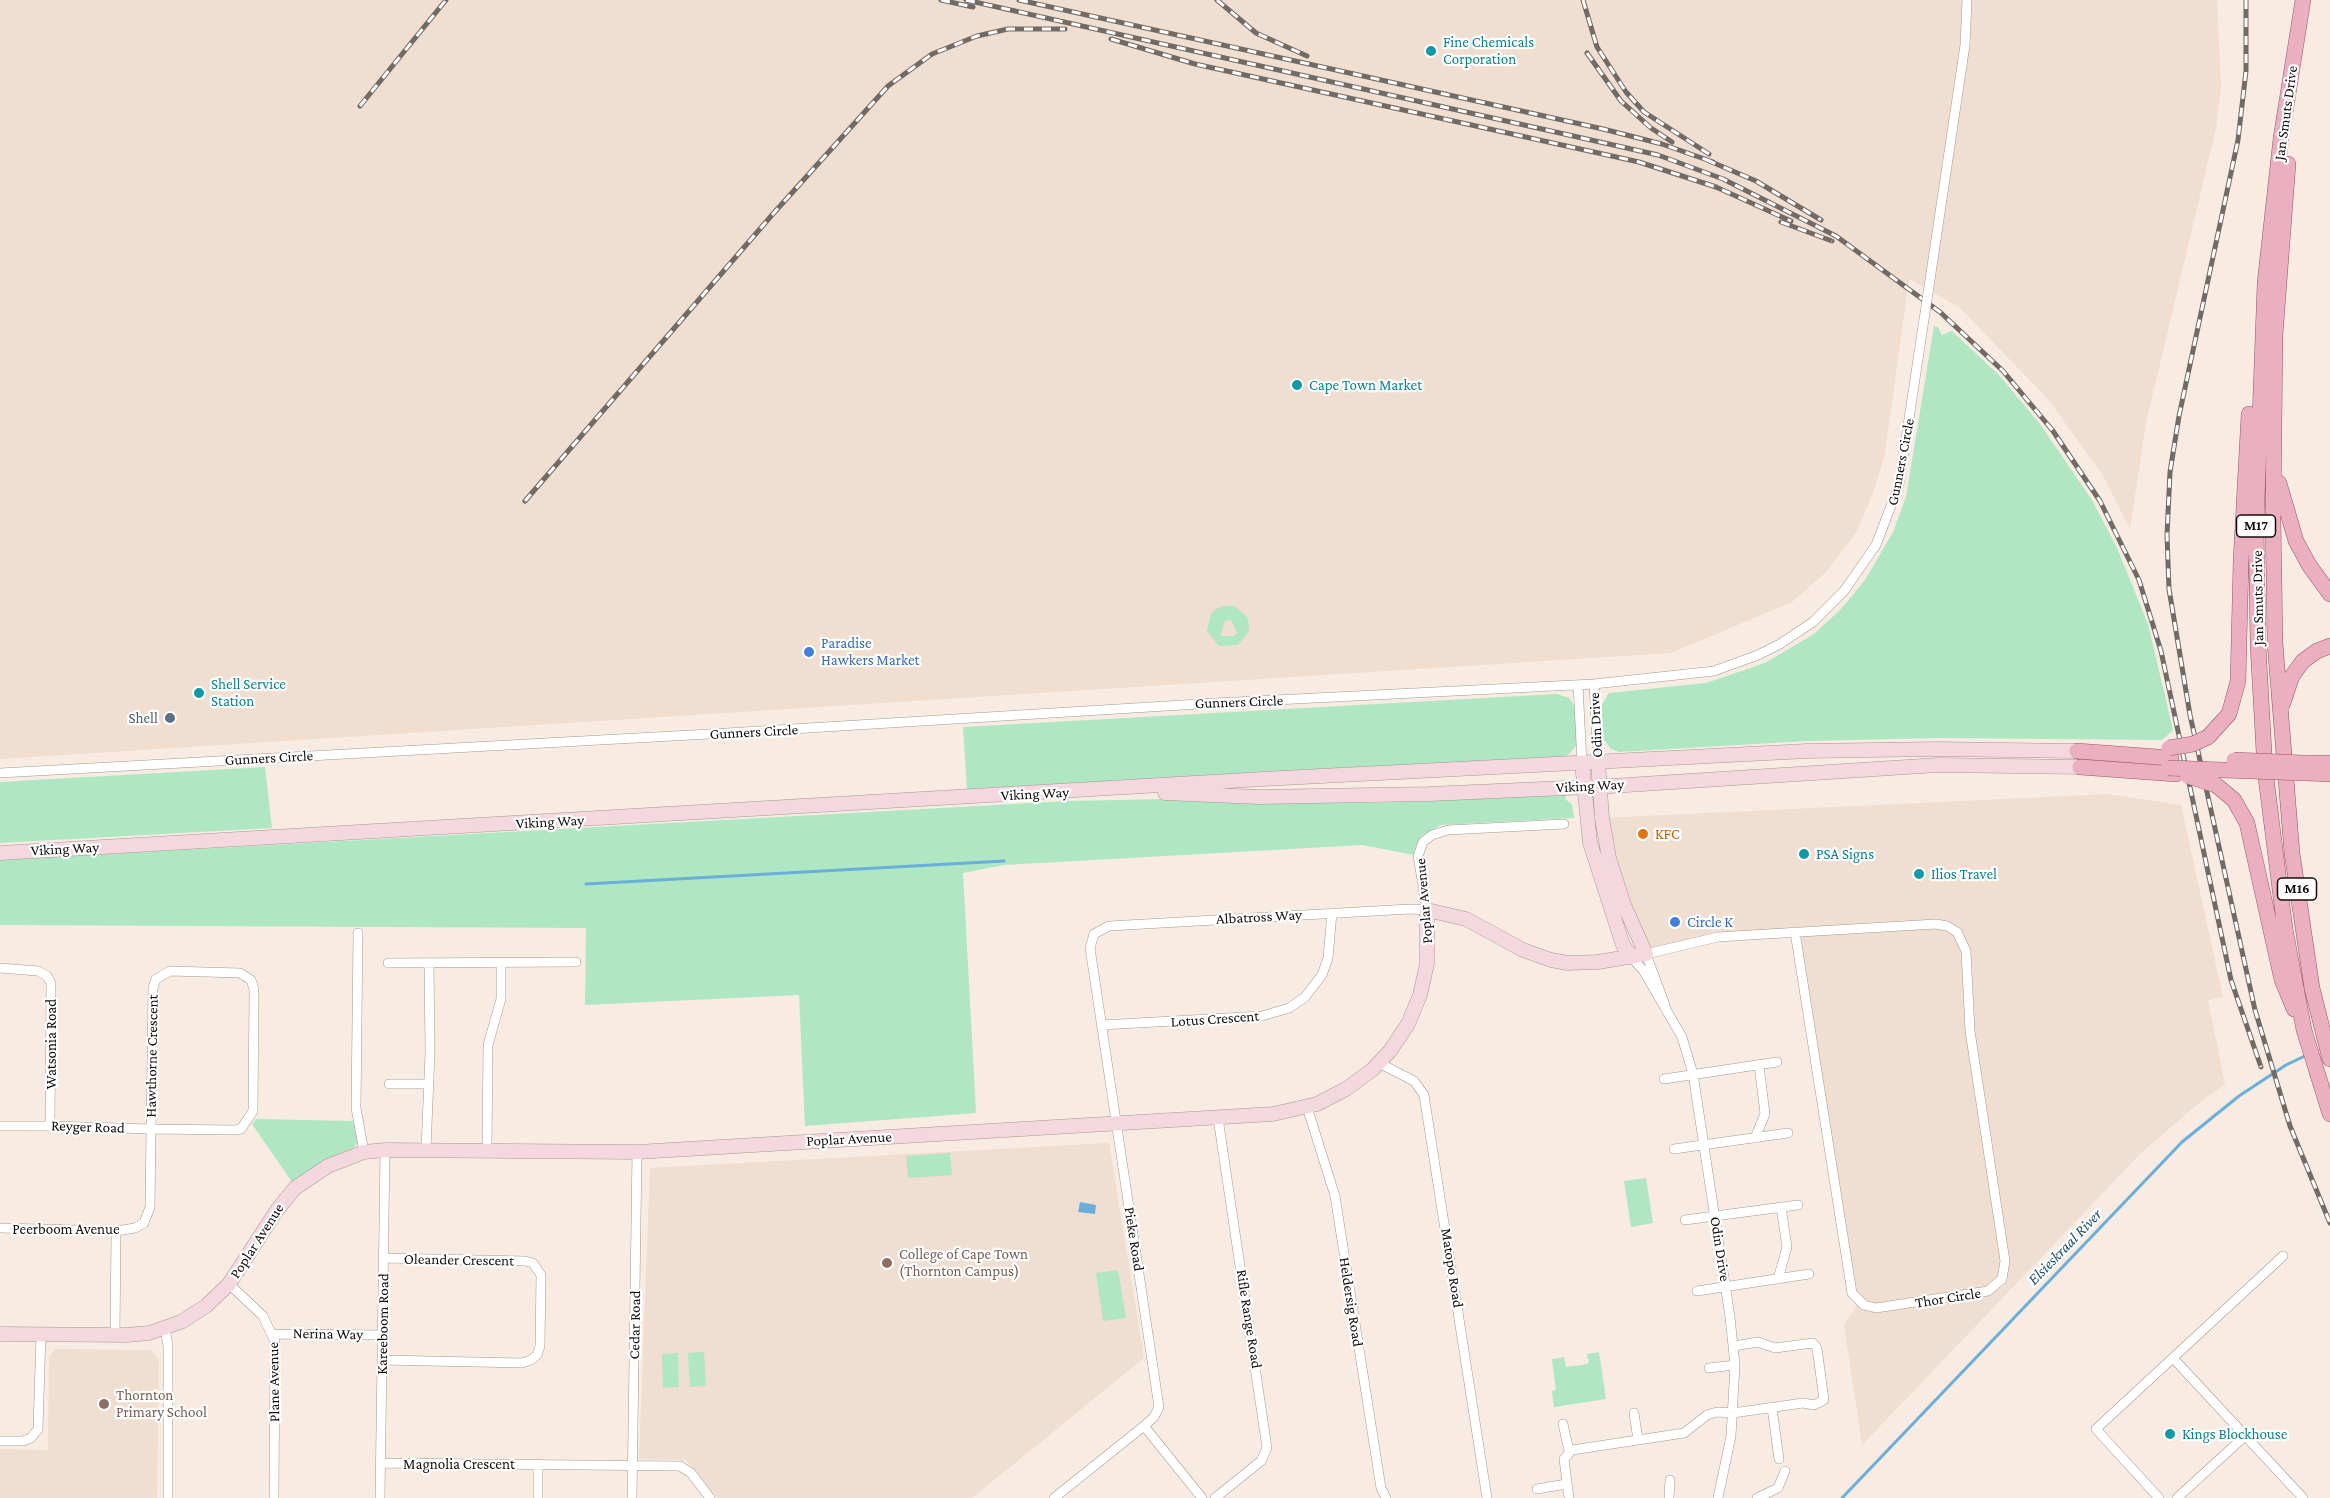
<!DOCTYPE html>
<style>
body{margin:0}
canvas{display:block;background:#f7ebe2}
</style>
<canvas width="2330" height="1498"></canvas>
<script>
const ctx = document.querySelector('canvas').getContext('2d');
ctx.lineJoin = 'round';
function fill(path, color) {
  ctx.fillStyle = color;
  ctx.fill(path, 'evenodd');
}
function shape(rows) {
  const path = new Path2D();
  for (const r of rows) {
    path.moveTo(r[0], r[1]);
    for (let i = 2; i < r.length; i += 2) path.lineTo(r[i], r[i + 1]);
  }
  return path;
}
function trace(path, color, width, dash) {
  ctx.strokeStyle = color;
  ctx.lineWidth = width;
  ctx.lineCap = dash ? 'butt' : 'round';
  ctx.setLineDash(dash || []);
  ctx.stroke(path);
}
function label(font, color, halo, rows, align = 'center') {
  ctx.font = font + ' "Crimson Pro",serif';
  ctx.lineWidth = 4.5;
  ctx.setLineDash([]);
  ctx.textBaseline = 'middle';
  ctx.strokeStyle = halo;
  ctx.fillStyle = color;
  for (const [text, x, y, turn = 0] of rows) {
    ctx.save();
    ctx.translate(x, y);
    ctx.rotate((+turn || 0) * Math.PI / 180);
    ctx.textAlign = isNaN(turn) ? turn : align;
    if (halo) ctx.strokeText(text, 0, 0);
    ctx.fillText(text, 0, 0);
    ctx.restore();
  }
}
const built = shape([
 [0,0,2217,0,2221,86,2216,128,2146,423,2130,529,2104,477,2048,399,1959,307,1909,279,1885,453,1873,493,1856,533,1826,572,1792,602,1671,653,0,759],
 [2108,794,2181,805,2223,997,2208,1000,2225,1084,2199,1103,2141,1153,1862,1445,1844,1325,1859,1302,1855,1298,1795,932,1718,937,1646,954,1602,818],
 [1109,1143,1144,1358,972,1498,717,1498,686,1460,639,1459,650,1168],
 [56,1349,150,1350,159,1359,157,1498,0,1498,0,1449,48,1450,49,1356]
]);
const green = shape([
 [1934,326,1938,327,1942,335,1952,331,1999,375,2040,424,2092,500,2117,548,2148,624,2173,730,2162,740,1940,738,1807,741,1619,752,1611,749,1602,737,1601,706,1609,693,1706,683,1765,663,1814,634,1841,609,1865,580,1893,532,1906,497],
 [1221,606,1234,606,1248,618,1249,631,1238,645,1219,646,1207,631,1211,613],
 [1231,620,1237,633,1234,636,1220,636,1225,621],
 [1557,694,1569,698,1576,708,1577,745,1566,757,967,791,963,727],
 [265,767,272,828,0,843,0,782],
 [1563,794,1566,795,1565,799,1572,804,1574,818,1441,825,1421,836,1414,855,1362,845,1004,865,963,873,976,1113,805,1126,799,995,585,1005,586,928,0,925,0,860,1068,801,1163,799,1379,803],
 [256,1119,353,1121,358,1142,353,1148,322,1161,292,1182,252,1124],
 [950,1153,952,1175,908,1178,906,1156],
 [1646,1178,1653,1223,1631,1227,1624,1181],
 [1118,1270,1126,1318,1103,1321,1096,1273],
 [704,1352,706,1386,690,1387,688,1353],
 [1599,1352,1606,1399,1554,1407,1552,1391,1556,1390,1552,1359,1564,1357,1566,1367,1583,1365,1589,1363,1587,1354],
 [678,1353,679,1387,663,1388,662,1354]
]);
const water = shape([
 [1080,1202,1096,1205,1095,1214,1078,1212]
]);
const stream = shape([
 [586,884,1004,861],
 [1842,1498,2182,1142,2239,1096,2286,1065,2307,1055]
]);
const street = shape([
 [1928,293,1965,45,1967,0],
 [1594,684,1598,762],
 [1578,685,1582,763],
 [0,773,727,733,1215,703,1594,684,1714,671,1758,655,1780,644,1813,622,1844,591,1876,545,1899,485,1923,326],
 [358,933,356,1108,364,1152],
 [1631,957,1643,970,1682,1037,1693,1074,1730,1317,1735,1365,1731,1436,1718,1498],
 [388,963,576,962],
 [0,968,38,971,47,976,51,983,50,1126],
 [1665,1005,1646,954,1718,937,1750,935,1936,924,1947,926,1957,932,1966,951,1970,1031,2005,1261,2002,1279,1988,1291,1876,1308,1864,1305,1852,1293,1795,932],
 [1102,1025,1262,1016,1289,1008,1305,997,1322,975,1328,958,1332,913],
 [1379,1063,1414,1081,1424,1095,1487,1498],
 [1664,1079,1777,1062],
 [389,1084,428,1084],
 [1307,1107,1335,1196,1381,1488,1386,1498],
 [0,1126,50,1126,151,1129,235,1130,241,1129,253,1111,254,989,251,980,240,973,170,971,156,979,153,988,151,1129,150,1207,144,1223,135,1228,116,1231,0,1228],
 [1755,1138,1765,1114,1759,1065],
 [1674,1149,1788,1133],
 [426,1150,430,1052,429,963],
 [487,1151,488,1045,501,999,501,963],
 [1685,1220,1798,1205],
 [1778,1279,1787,1247,1781,1207],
 [229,1284,263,1316,275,1342,274,1498],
 [1697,1291,1809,1274],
 [165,1328,168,1346,168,1498],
 [273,1334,383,1335],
 [115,1336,116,1231],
 [2173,1358,2303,1498],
 [382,1360,522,1363,531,1360,537,1355,540,1346,541,1275,533,1263,525,1261,384,1258],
 [1709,1368,1735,1365],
 [1772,1408,1779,1459],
 [1634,1413,1638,1440],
 [1563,1424,1569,1451],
 [1144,1426,1202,1498],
 [0,1441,23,1441,31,1438,38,1429,41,1334],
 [381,1463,680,1466,691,1473,710,1498],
 [1537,1489,1566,1484],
 [380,1498,385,1150],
 [538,1498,538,1464],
 [632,1498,637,1152],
 [1054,1498,1144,1426,1154,1417,1159,1407,1090,948,1094,934,1109,926,1410,909,1427,910,1418,856,1423,842,1432,835,1448,830,1564,824],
 [1215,1498,1261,1461,1267,1448,1218,1118],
 [1569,1498,1564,1459,1572,1450,1684,1433,1707,1415,1717,1412,1733,1413,1803,1403,1814,1405,1824,1400,1817,1348,1813,1343,1775,1348,1758,1342,1734,1346],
 [1669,1498,1670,1480],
 [1757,1498,1778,1488,1785,1471],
 [2159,1498,2096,1429,2283,1256],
 [2177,1498,2245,1436]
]);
const secondary = shape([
 [1582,763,1590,843,1623,945,1631,957],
 [1165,793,1258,797,1429,794,1611,786,1938,765,2080,767],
 [0,853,1263,779,1807,751,1937,749,2077,751],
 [0,1334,127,1335,149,1333,181,1322,206,1306,229,1284,277,1210,295,1188,328,1166,364,1152,385,1150,637,1152,1273,1114,1317,1104,1346,1089,1372,1070,1390,1051,1408,1024,1420,995,1427,964,1427,910,1466,919,1523,950,1551,960,1568,963,1598,962,1646,954,1624,905,1609,858,1602,818,1598,762]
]);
const primary = shape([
 [2303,0,2281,138,2265,283,2256,525,2258,645,2265,770,2285,929,2304,1030,2330,1114],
 [2288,164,2275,335,2273,518,2275,643,2292,853,2312,988,2330,1059],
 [2279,483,2296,541,2309,565,2330,594],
 [2283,703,2292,676,2303,661,2317,651,2330,646],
 [2208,737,2229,714,2238,681,2241,561,2249,414],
 [2077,751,2171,758],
 [2304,763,2330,763],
 [2080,767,2176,774],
 [2306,773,2330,774],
 [2216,785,2234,800,2247,823,2282,980,2294,1009]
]);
const rail = shape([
 [941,0,973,7],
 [966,0,1658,155,1723,179,1836,236,1940,312,2003,371,2053,431,2100,501,2139,580,2161,651,2231,980,2261,1067],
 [1019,0,1603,129,1662,144,1713,162],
 [1217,0,1256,33,1307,56],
 [1583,0,1597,47,1626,92,1644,112,1709,154],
 [2246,0,2246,71,2238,140,2179,416,2170,472,2167,535,2169,589,2190,715,2255,1010,2290,1126,2330,1223],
 [1111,39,1195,64,1639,162,1716,187,1791,221],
 [1587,53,1621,101,1651,128,1672,142],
 [360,106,446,0],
 [1707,160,1756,181,1821,220],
 [1781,222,1832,241],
 [525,501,772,215,888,86,932,54,977,36,1008,29,1065,29]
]);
const streetBridge = shape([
 [1923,326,1928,293]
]);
const primaryBridge = shape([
 [2169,748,2193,744,2208,737],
 [2234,760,2304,763],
 [2168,768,2306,773],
 [2188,776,2216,785]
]);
const markers = [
 [1431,51,6,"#0f9aa8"],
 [1297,385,6,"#0f9aa8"],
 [809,652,6,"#3f7fe0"],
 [199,693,6,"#0f9aa8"],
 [170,718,6,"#5c6f8a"],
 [1643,834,6,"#e8710a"],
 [1804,854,6,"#0f9aa8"],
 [1919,874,6,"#0f9aa8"],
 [1675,922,6,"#3f7fe0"],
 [887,1263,6,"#8d6e63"],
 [104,1404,6,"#8d6e63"],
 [2170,1434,6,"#0f9aa8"]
];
const shields = [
 [2256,526,39],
 [2297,889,39]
];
const shieldNames = [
 ["M17",2256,526],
 ["M16",2297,889]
];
const cultureNames = [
 ["Fine Chemicals",1443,42],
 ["Corporation",1443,59],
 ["Cape Town Market",1309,385],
 ["Shell Service",211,684],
 ["Station",211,701],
 ["PSA Signs",1816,854],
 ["Ilios Travel",1931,874],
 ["Kings Blockhouse",2182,1434]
];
const streetNames = [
 ["Jan Smuts Drive",2286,113,-82],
 ["Gunners Circle",1901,462,-79],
 ["Jan Smuts Drive",2258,598,-91],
 ["Gunners Circle",1239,702,-2],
 ["Odin Drive",1596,725,-93],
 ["Gunners Circle",754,732,-3],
 ["Gunners Circle",269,758,-3],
 ["Viking Way",1590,786,-3],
 ["Viking Way",1035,794,-3],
 ["Viking Way",550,822,-3],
 ["Viking Way",65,849,-3],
 ["Poplar Avenue",1424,901,-95],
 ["Albatross Way",1259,917,-3],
 ["Lotus Crescent",1215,1019,-4],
 ["Watsonia Road",51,1044,-90],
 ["Hawthorne Crescent",152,1056,-89],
 ["Reyger Road",88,1127,2],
 ["Poplar Avenue",849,1139,-3],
 ["Peerboom Avenue",66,1229],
 ["Pieke Road",1134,1239,81],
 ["Poplar Avenue",257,1241,-57],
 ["Odin Drive",1720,1249,81],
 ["Oleander Crescent",459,1260,1],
 ["Matopo Road",1452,1268,81],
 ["Thor Circle",1948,1298,-9],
 ["Heldersig Road",1351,1302,81],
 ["Rifle Range Road",1249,1319,81],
 ["Kareeboom Road",383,1324,-89],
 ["Cedar Road",635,1325,-89],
 ["Nerina Way",328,1334,1],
 ["Plane Avenue",274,1382,-91],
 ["Magnolia Crescent",459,1464]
];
const shopNames = [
 ["Paradise",821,643],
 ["Hawkers Market",821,660],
 ["Circle K",1687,922]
];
const serviceNames = [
 ["Shell",158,718]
];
const foodNames = [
 ["KFC",1655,834]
];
const educationNames = [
 ["College of Cape Town",899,1254],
 ["(Thornton Campus)",899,1271],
 ["Thornton",116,1395],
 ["Primary School",116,1412]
];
const waterNames = [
 ["Elsieskraal River",2065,1247,-46]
];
fill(built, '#f0ded0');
fill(green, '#afe7c3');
fill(water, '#6aaedb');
trace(stream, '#6aaedb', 3);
trace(street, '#a39890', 10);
trace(secondary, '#a39890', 15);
trace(primary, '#975465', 16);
trace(street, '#fff', 9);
trace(secondary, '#f5d7df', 14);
trace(primary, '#ebafbf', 15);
trace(rail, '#726a65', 5);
trace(rail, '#fff', 3, [9]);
trace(streetBridge, '#a39890', 10, []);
trace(primaryBridge, '#975465', 16, []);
trace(streetBridge, '#fff', 9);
trace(primaryBridge, '#ebafbf', 15);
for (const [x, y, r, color] of markers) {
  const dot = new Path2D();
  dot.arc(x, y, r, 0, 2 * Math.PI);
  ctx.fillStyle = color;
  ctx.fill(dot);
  trace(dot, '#fff', 2);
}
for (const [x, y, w] of shields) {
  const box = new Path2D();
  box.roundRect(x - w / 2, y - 11, w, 22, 4.5);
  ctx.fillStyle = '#fff';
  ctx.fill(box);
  trace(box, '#130f0c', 1.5);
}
label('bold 14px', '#130f0c', null, shieldNames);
label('15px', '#0d838f', '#fff', cultureNames, 'left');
label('15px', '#130f0c', '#fff', streetNames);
label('15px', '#366cbe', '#fff', shopNames, 'left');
label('15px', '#4e5e75', '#fff', serviceNames, 'right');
label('15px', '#c56008', '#fff', foodNames, 'left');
label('15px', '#785e54', '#fff', educationNames, 'left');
label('italic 16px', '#205373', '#fff', waterNames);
</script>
